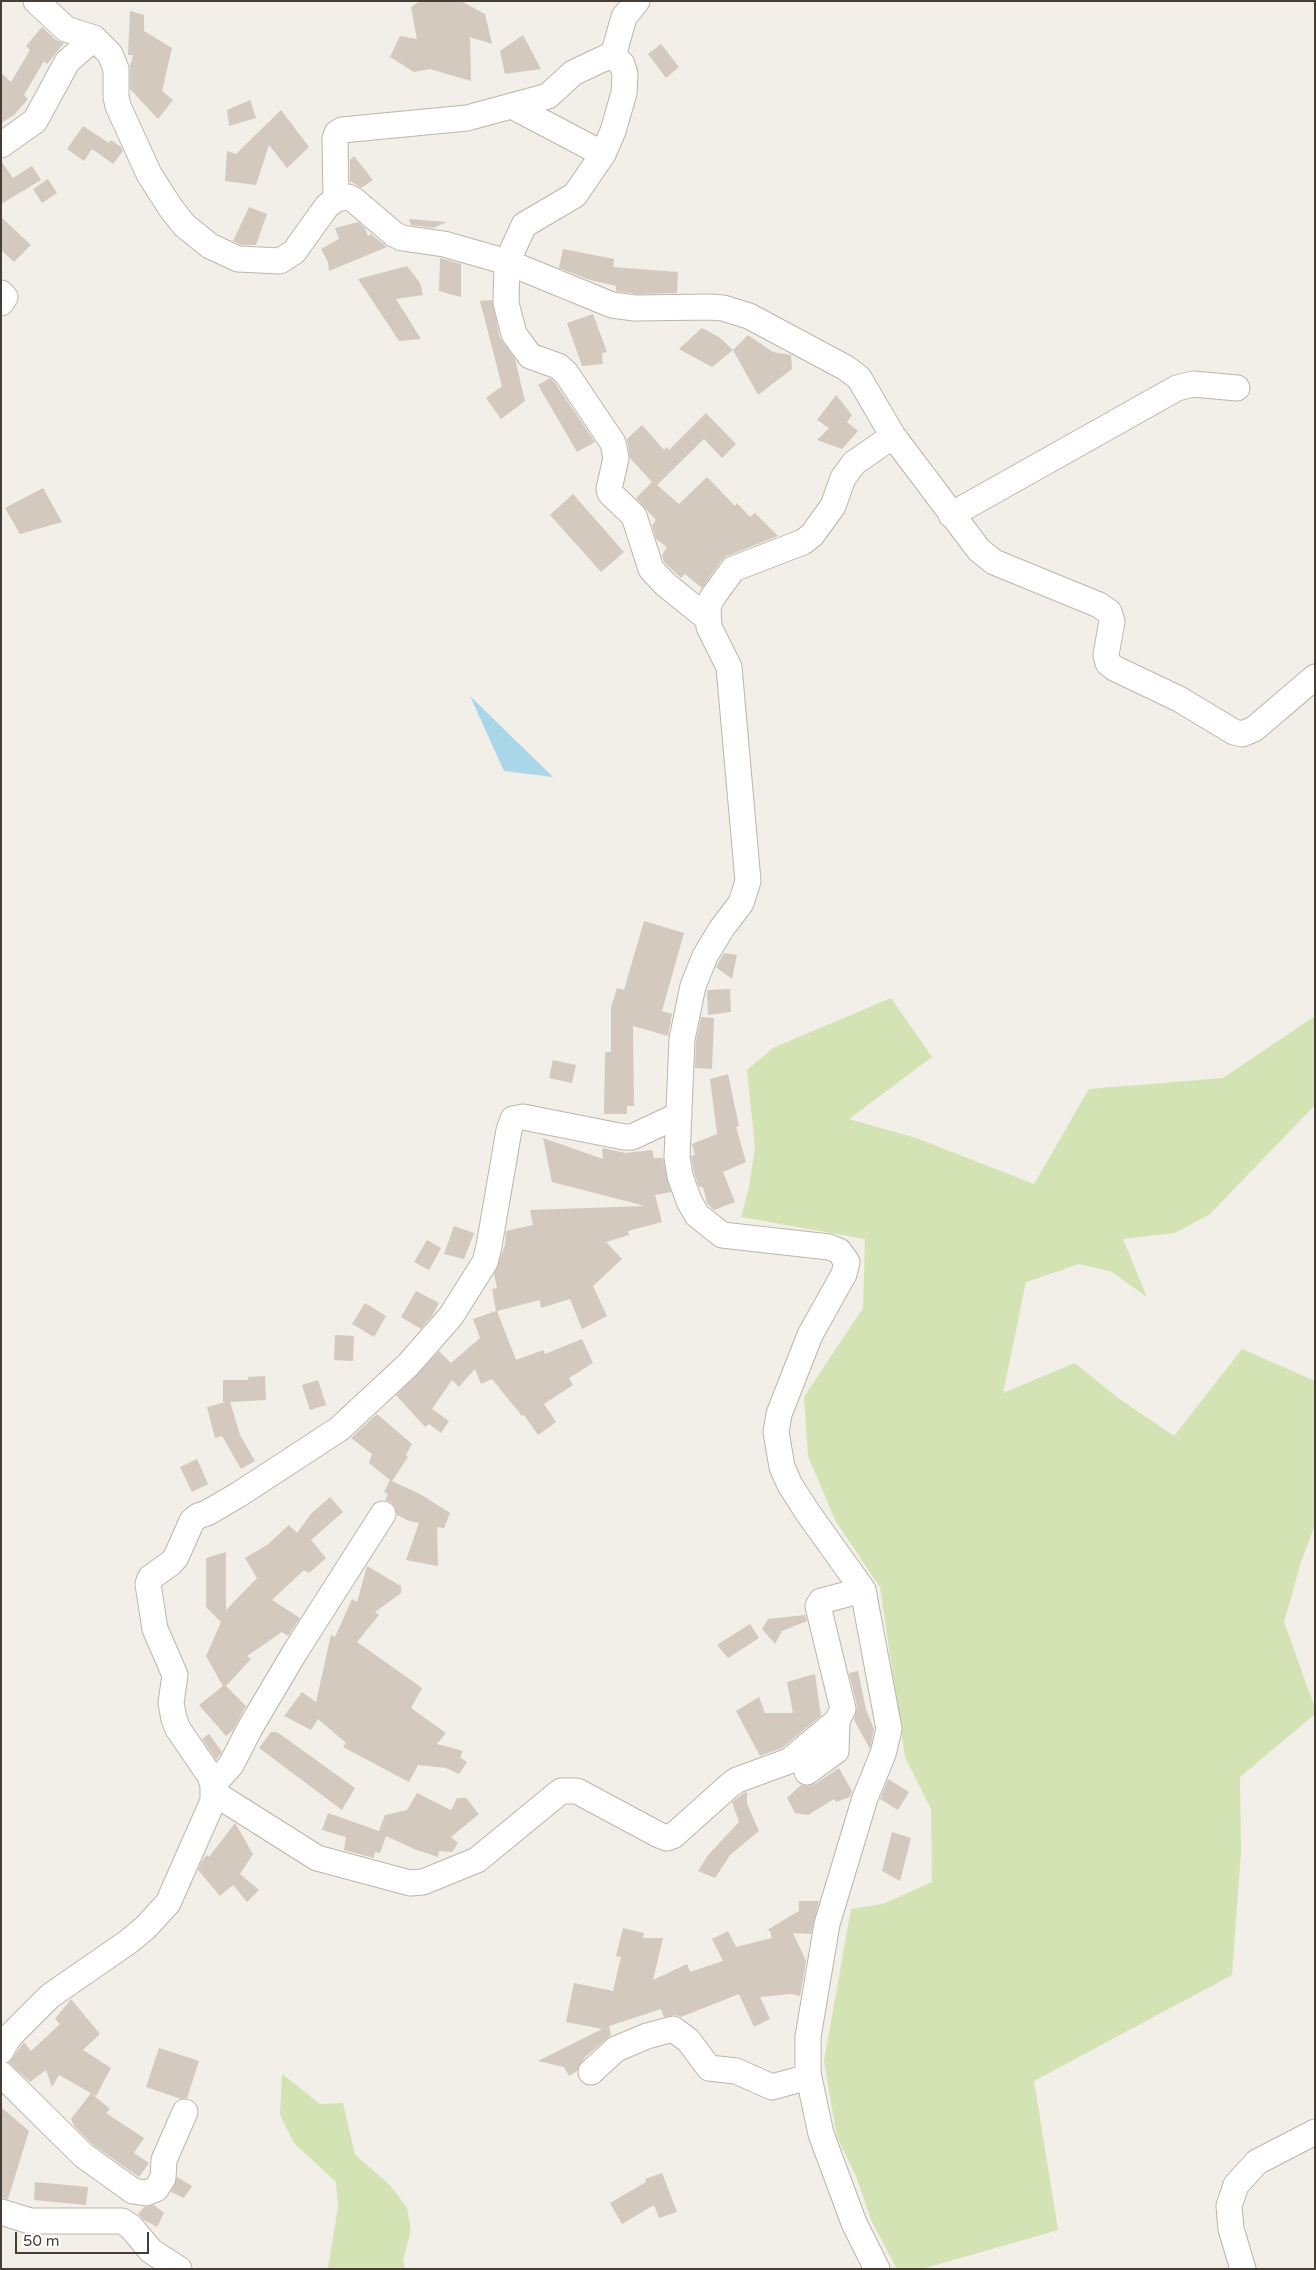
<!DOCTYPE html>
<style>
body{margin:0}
#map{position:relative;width:1316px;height:2270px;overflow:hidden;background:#f2eee8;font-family:"Varela Round",sans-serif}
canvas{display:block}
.frame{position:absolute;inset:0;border:2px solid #453e37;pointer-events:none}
.scale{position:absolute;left:15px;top:2232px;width:134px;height:22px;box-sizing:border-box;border:2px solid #453e37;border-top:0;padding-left:6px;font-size:15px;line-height:18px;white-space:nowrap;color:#453e37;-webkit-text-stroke:4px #fff;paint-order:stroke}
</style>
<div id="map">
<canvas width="1316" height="2270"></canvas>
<div class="frame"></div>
<div class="scale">50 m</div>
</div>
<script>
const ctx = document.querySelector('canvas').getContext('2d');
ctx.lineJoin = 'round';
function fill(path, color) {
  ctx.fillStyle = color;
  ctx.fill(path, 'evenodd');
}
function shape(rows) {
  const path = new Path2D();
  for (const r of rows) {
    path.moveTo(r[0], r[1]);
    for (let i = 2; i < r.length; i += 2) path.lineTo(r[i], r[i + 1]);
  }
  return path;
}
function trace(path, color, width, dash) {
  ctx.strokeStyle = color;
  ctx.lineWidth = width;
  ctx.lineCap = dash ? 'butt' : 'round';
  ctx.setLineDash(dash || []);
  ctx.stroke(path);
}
const green = shape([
 [891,998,932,1057,849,1119,916,1138,1034,1184,1089,1089,1223,1078,1315,1016,1315,1105,1210,1214,1175,1233,1123,1239,1147,1297,1112,1272,1079,1264,1026,1282,1003,1393,1075,1363,1118,1398,1174,1436,1242,1349,1315,1381,1315,1525,1301,1562,1284,1622,1315,1708,1315,1714,1240,1777,1241,1852,1232,1975,1034,2081,1058,2230,922,2269,897,2269,871,2220,856,2176,837,2137,824,2061,851,1909,883,1904,932,1882,931,1809,905,1757,880,1587,836,1522,808,1456,804,1397,863,1308,865,1239,741,1217,749,1188,755,1147,747,1070,773,1048],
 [282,2074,320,2104,343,2103,355,2155,390,2185,407,2208,411,2230,403,2260,405,2269,328,2269,338,2207,336,2182,294,2143,280,2115]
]);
const water = shape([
 [470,696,553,777,504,771]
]);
const building = shape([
 [420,1,461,1,485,14,492,44,470,37,471,81,430,69,414,72,390,57,400,36,417,39,411,7],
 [130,11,144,15,144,31,172,48,162,91,173,100,158,119,130,89,130,66,133,55,128,55],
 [42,27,56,40,64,43,47,64,44,61,24,95,28,99,14,115,1,123,1,73,11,82,30,50,26,46],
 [523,35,541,69,505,74,500,51],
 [661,44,679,67,666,78,648,54],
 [250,100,256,118,229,126,227,110],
 [281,110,309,147,287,168,269,145,256,185,225,181,227,151,236,154],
 [83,126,109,143,111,140,121,147,123,151,113,164,92,149,84,161,67,149],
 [354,156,373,180,361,188,350,181,350,160],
 [1,161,13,178,32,166,41,180,1,204],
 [48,179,57,193,42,203,33,189],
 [249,207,267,214,256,245,242,245,233,241],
 [1,217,31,245,14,262,1,250],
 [409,219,447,222,433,228,411,225],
 [358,222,365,228,368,236,371,234,387,247,329,271,328,262,321,249,339,239,335,228],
 [563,249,614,259,613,267,678,272,677,293,636,294,616,291,616,286,590,280,559,268],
 [440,258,461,264,461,297,439,291],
 [407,266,420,283,423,295,396,299,421,339,399,341,358,279],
 [492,300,500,338,515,359,525,401,501,419,486,398,502,386,480,301],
 [593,314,607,352,602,353,603,364,582,366,567,323],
 [702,328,719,337,733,350,712,367,679,349],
 [748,335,773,352,791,355,792,369,758,395,733,350],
 [550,378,555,383,595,442,577,452,538,385],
 [836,395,852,415,847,422,858,431,842,449,817,440,829,428,817,420],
 [706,413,736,444,722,458,704,439,657,485,679,504,707,477,735,506,737,503,750,517,755,513,778,536,727,556,721,561,702,588,685,574,681,578,664,562,662,555,667,547,656,539,652,525,656,520,636,498,652,482,630,458,627,439,642,425,664,450,667,447,669,450],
 [43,488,62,522,20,534,5,508],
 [573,494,624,552,601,572,550,515],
 [644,921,684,933,662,1011,672,1014,668,1036,633,1026,634,1106,627,1106,627,1114,604,1114,605,1052,611,1052,611,1007,617,988,624,990],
 [724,953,737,955,732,979,716,967],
 [730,989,731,1012,708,1015,707,990],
 [701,1017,714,1018,712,1069,695,1068,696,1041],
 [553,1060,576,1065,572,1083,549,1078],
 [728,1074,739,1126,736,1127,746,1162,723,1172,735,1202,714,1210,707,1203,703,1187,699,1187,694,1172,691,1156,695,1155,692,1144,717,1134,710,1079],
 [543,1138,603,1159,602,1148,626,1153,652,1150,654,1158,663,1158,671,1192,655,1195,662,1222,628,1231,629,1235,606,1242,622,1259,593,1286,607,1316,582,1329,570,1299,541,1308,540,1300,497,1311,516,1360,543,1350,545,1354,582,1339,593,1363,569,1378,573,1385,544,1404,556,1422,538,1435,524,1415,522,1416,492,1379,481,1384,475,1369,459,1387,452,1380,432,1409,449,1421,441,1433,429,1424,425,1427,396,1395,439,1351,451,1363,480,1338,473,1319,496,1311,492,1289,497,1288,494,1274,505,1245,506,1231,533,1225,530,1210,645,1206,552,1182],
 [454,1226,474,1233,464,1259,444,1254],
 [427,1240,441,1248,429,1270,414,1262],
 [416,1291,439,1303,432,1316,421,1329,401,1317],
 [365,1303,386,1316,374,1337,352,1324],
 [335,1335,354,1336,353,1361,334,1360],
 [265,1376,266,1400,230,1402,240,1435,255,1461,241,1469,222,1436,215,1438,207,1407,226,1402,223,1402,223,1380,248,1380,248,1377],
 [318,1380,326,1405,310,1410,302,1385],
 [377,1414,412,1444,406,1455,408,1457,392,1481,420,1494,450,1513,444,1528,437,1527,438,1566,406,1560,419,1523,409,1521,397,1515,395,1507,391,1502,385,1500,388,1494,384,1492,390,1480,369,1463,372,1454,351,1438],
 [197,1459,208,1484,192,1492,180,1467],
 [330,1497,343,1512,311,1540,326,1558,309,1573,304,1570,272,1600,300,1618,288,1636,282,1632,247,1656,251,1659,226,1686,246,1706,233,1730,226,1736,199,1705,223,1686,206,1656,221,1622,206,1607,206,1558,226,1552,226,1610,257,1578,245,1558,267,1545,289,1525,297,1533,311,1514],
 [367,1566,401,1586,401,1593,375,1612,379,1615,357,1642,422,1688,411,1708,446,1733,437,1744,463,1751,460,1757,467,1762,459,1774,446,1768,418,1765,409,1782,343,1747,346,1743,318,1719,311,1730,284,1716,302,1692,316,1702,331,1635,335,1637,352,1599,357,1602],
 [805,1615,807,1621,782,1631,775,1644,762,1629,768,1619],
 [750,1624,759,1638,728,1658,717,1645],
 [858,1671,866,1710,874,1729,870,1749,854,1720,857,1706,849,1673],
 [815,1674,821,1716,782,1748,760,1756,736,1711,759,1697,765,1713,793,1713,787,1682],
 [271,1732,277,1732,355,1788,342,1810,259,1748],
 [209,1734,222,1752,216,1760,202,1739],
 [839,1768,852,1791,850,1797,836,1802,834,1799,808,1815,795,1813,787,1798,801,1785,808,1786,815,1784],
 [888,1779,909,1792,898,1810,880,1799],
 [747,1791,747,1804,759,1831,730,1855,715,1878,698,1871,708,1855,739,1822,732,1802],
 [417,1793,451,1810,457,1798,466,1798,479,1814,451,1837,458,1843,452,1852,439,1851,438,1857,414,1849,386,1836,380,1853,375,1852,374,1858,344,1850,346,1837,322,1830,328,1813,379,1831,385,1815,407,1810],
 [235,1823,253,1854,240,1874,259,1890,247,1902,233,1885,220,1896,198,1870,202,1861,207,1855,209,1857],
 [892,1832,911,1838,900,1881,882,1871],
 [799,1901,819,1901,811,1934,793,1933,806,1961,800,1996,791,1994,760,1997,770,2019,754,2027,739,1994,681,2017,675,2015,664,2017,661,2009,609,2026,611,2035,585,2057,577,2071,569,2076,564,2067,538,2061,602,2029,566,2022,574,1983,613,1991,621,1957,616,1956,623,1928,644,1933,643,1938,663,1938,653,1980,687,1964,690,1972,723,1961,712,1939,728,1931,736,1947,772,1938,770,1931,767,1930,799,1911],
 [71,1999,100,2034,83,2050,111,2068,96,2096,59,2075,52,2087,46,2070,30,2082,9,2063,24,2042,31,2051,60,2024,55,2019],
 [159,2048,199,2061,187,2098,181,2099,146,2087],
 [91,2093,110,2109,106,2113,144,2138,134,2153,149,2163,139,2177,92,2144,75,2127,71,2119],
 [1,2107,29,2131,8,2199,1,2198],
 [662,2173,677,2212,659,2218,654,2205,622,2224,610,2203,646,2182,645,2179],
 [177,2177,192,2186,184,2198,171,2192],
 [35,2182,88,2187,86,2205,34,2200],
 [154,2205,164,2213,157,2227,144,2220,138,2214,144,2207]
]);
const minor = shape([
 [36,1,66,29,94,38,110,54,116,69,116,97,118,106,149,174,170,207,184,225,210,246,238,259,280,261,294,252,327,206,336,199,348,197,354,200,394,234,402,238,444,244,507,262,612,305,635,308,710,307,723,308,749,316,846,368,859,378,893,436,979,550,994,562,1099,605,1109,612,1112,621,1106,655,1108,663,1114,668,1179,699,1234,732,1242,734,1254,729,1315,677],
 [512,106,603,154,575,195,524,225,507,262,506,303,514,334,530,356,558,366,566,373,613,443,616,458,609,489,610,493,634,516,651,569,665,584,707,618],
 [1,145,35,121,67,62,94,38],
 [603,154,613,131,624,93,625,74,622,64,611,55],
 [336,199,335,139,337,133,342,130,467,118,548,96,573,73,611,55,615,49,624,17,637,1],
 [1,293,5,297,1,303],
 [951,515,1177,388,1193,384,1237,388],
 [807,1772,836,1751,837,1721],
 [213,1785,231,1765,250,1728,295,1652,383,1514],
 [214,1793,317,1858,410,1883,423,1882,477,1860,561,1791,577,1791,659,1835,667,1838,673,1836,730,1785,737,1780,789,1761,837,1721,843,1709,818,1606,821,1601,863,1590],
 [1,2051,9,2037,50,1996,128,1942,145,1928,168,1903,213,1801,213,1785,210,1776,178,1729,174,1719,171,1703,175,1675,155,1629,148,1584,150,1578,171,1563,176,1557,192,1521,198,1516,207,1513,238,1495,339,1429,408,1365,451,1316,485,1262,489,1246,509,1130,513,1119,523,1117,624,1137,632,1137,679,1115],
 [591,2072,616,2049,647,2036,673,2029,688,2040,709,2068,736,2071,772,2087,808,2077],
 [1,2074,83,2155,133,2191,146,2193,156,2189,163,2178,164,2160,185,2112],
 [1,2212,30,2221,122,2221,131,2227,151,2251,179,2269],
 [877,2269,854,2223,821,2134,808,2073,808,2037,827,1924,865,1798,883,1754,889,1729,863,1590,808,1513,790,1485,782,1467,776,1432,779,1414,810,1335,844,1274,847,1262,839,1251,829,1247,722,1235,697,1215,689,1201,680,1176,677,1157,682,1039,693,986,705,956,722,928,741,903,748,881,729,667,709,627,708,608,712,598,733,569,803,542,812,535,833,506,843,478,854,463,893,436],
 [1243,2269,1231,2229,1229,2206,1236,2185,1257,2162,1315,2132]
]);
fill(green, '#d3e3b4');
fill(water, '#aad6e9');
fill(building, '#d3c9be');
trace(minor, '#bdb5ab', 27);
trace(minor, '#fff', 25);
</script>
